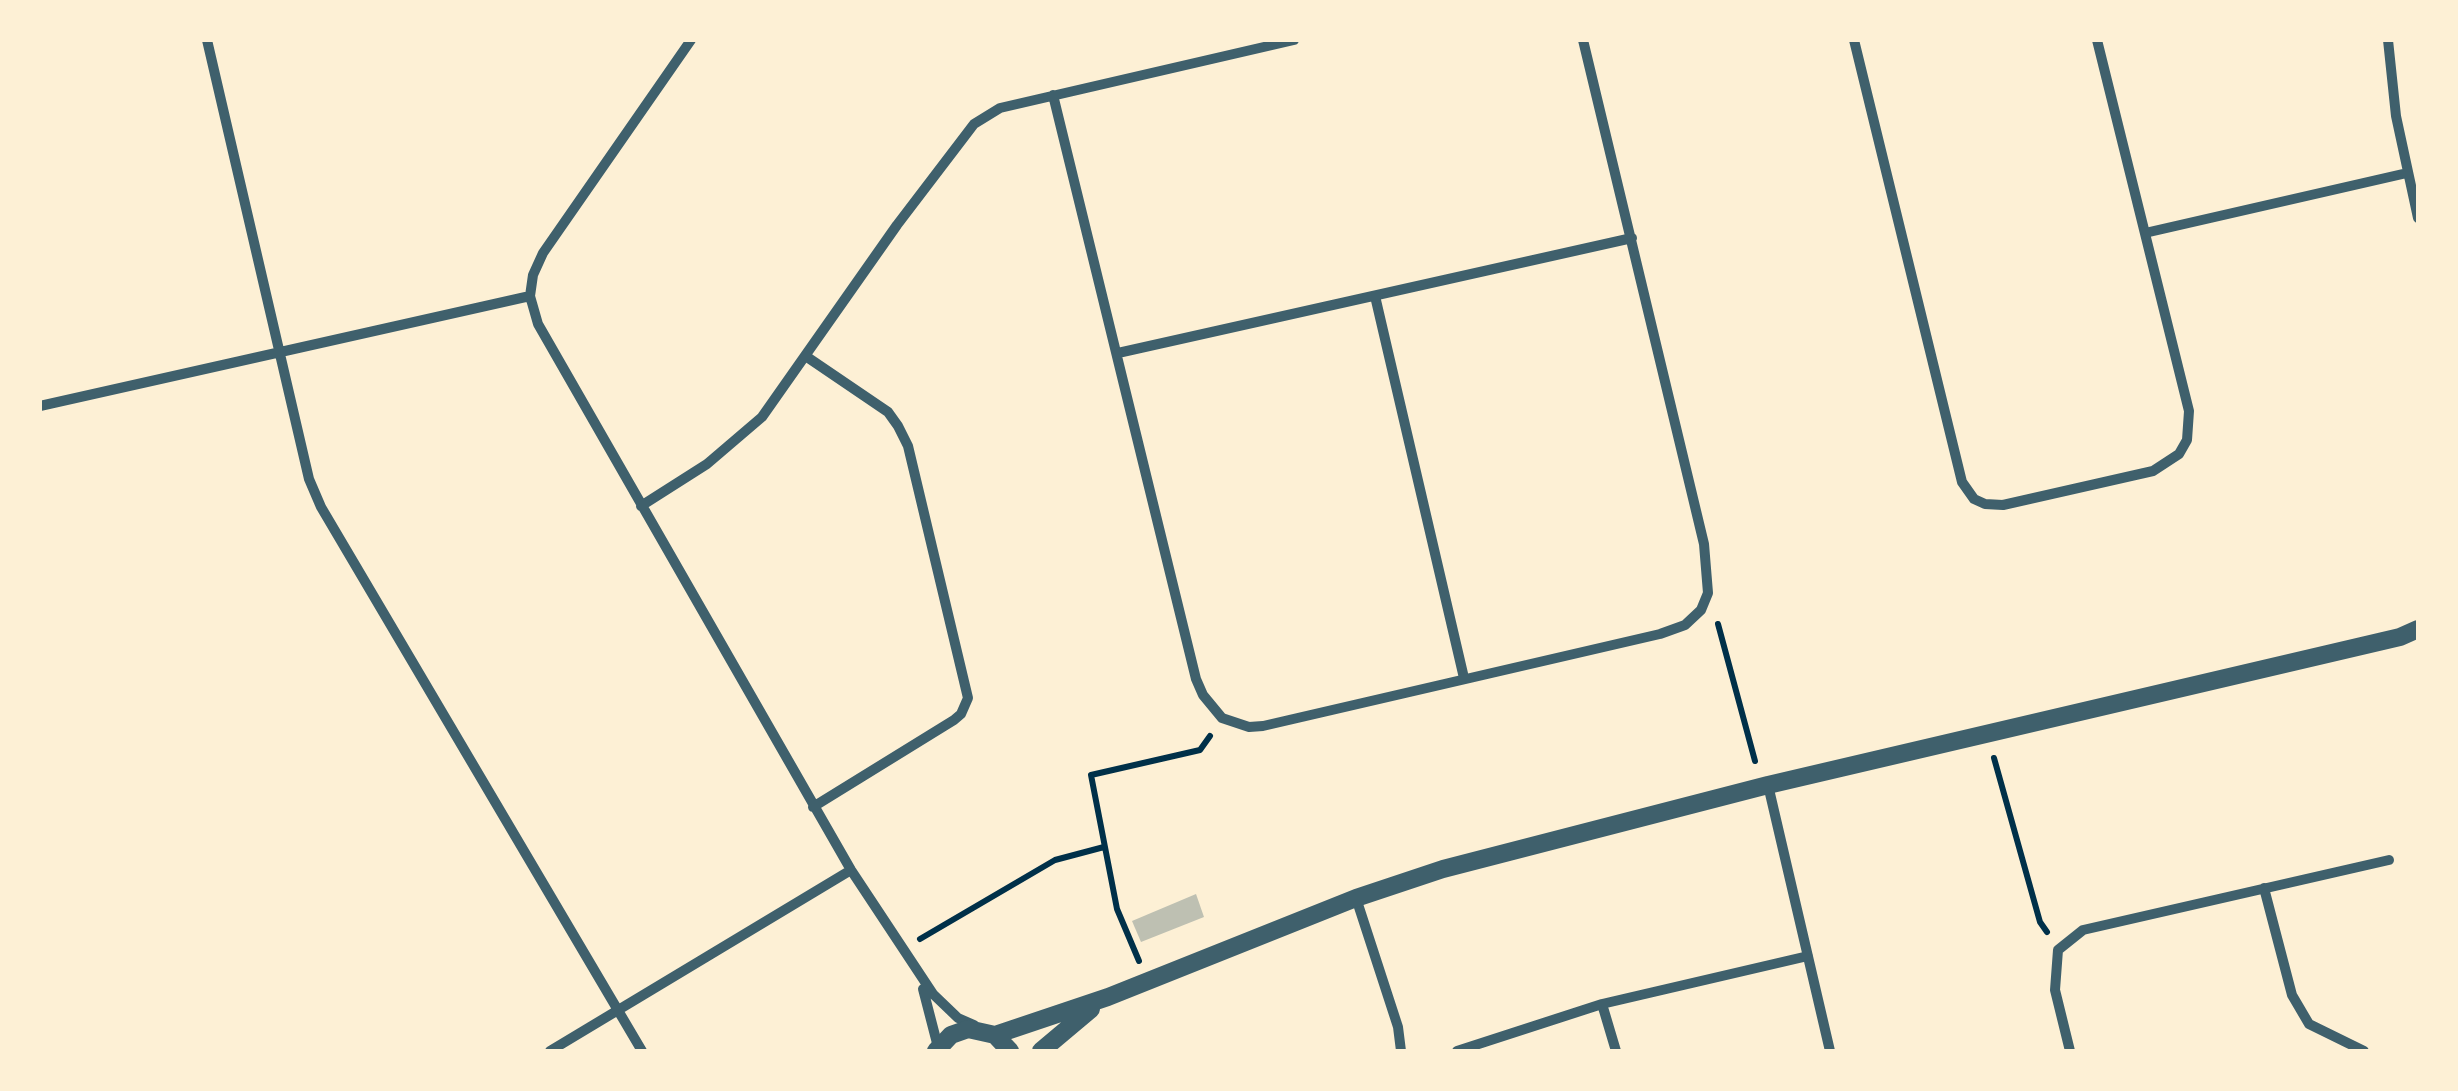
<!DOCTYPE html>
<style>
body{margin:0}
#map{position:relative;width:2458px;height:1091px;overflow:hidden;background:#fdf0d5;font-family:Figtree,sans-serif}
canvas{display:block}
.frame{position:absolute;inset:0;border:42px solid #fdf0d5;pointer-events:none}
</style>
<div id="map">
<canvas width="2458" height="1091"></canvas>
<div class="frame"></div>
</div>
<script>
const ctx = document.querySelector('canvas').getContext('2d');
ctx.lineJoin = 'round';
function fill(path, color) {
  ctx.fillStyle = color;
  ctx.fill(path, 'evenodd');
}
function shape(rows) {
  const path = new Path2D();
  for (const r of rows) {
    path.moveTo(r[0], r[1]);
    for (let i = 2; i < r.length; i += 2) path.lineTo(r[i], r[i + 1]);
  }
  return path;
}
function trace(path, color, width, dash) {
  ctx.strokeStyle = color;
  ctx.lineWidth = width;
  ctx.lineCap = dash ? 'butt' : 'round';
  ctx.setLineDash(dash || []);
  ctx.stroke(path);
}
const building = shape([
 [1196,894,1204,917,1141,942,1132,921]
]);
const path = shape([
 [1718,624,1755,761],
 [1994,758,2040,922,2047,932],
 [920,939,1055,860,1104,847],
 [1139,961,1117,909,1091,775,1200,750,1210,736]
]);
const minor = shape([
 [207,40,309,479,321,507,642,1051],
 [691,40,543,253,533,275,530,296,538,324,851,870,933,994,958,1018,974,1025],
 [1854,40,1962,482,1974,499,1985,504,2003,505,2153,471,2179,454,2187,440,2189,411,2097,40],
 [2388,40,2396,116,2418,218],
 [1053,95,1196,679,1203,695,1222,718,1249,727,1263,726,1660,634,1685,625,1701,610,1708,593,1704,544,1583,40],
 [2145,233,2407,173],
 [1375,296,1464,678],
 [1118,353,1632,238],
 [807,357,888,412,898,426,908,446,968,698,961,714,954,720,813,807],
 [40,406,530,296],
 [641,506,707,464,762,417,897,225,974,124,1000,108,1294,40],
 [1768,785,1830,1051],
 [2264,888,2292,995,2309,1024,2364,1051],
 [1356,898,1398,1027,1401,1051],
 [923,989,938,1047],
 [1602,1004,1808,956],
 [550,1051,851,870],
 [1457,1051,1602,1004,1616,1051],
 [2070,1051,2055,990,2058,950,2083,930,2389,860]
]);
const tertiary = shape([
 [995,1035,1108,997,1356,898,1443,869,1768,785,2400,637,2418,629],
 [936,1051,951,1035,968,1029,995,1035,1010,1051],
 [1041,1051,1091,1009]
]);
fill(building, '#bec0b2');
trace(path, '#003049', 6);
trace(minor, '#3f606c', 10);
trace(tertiary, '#3f606c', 18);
</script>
